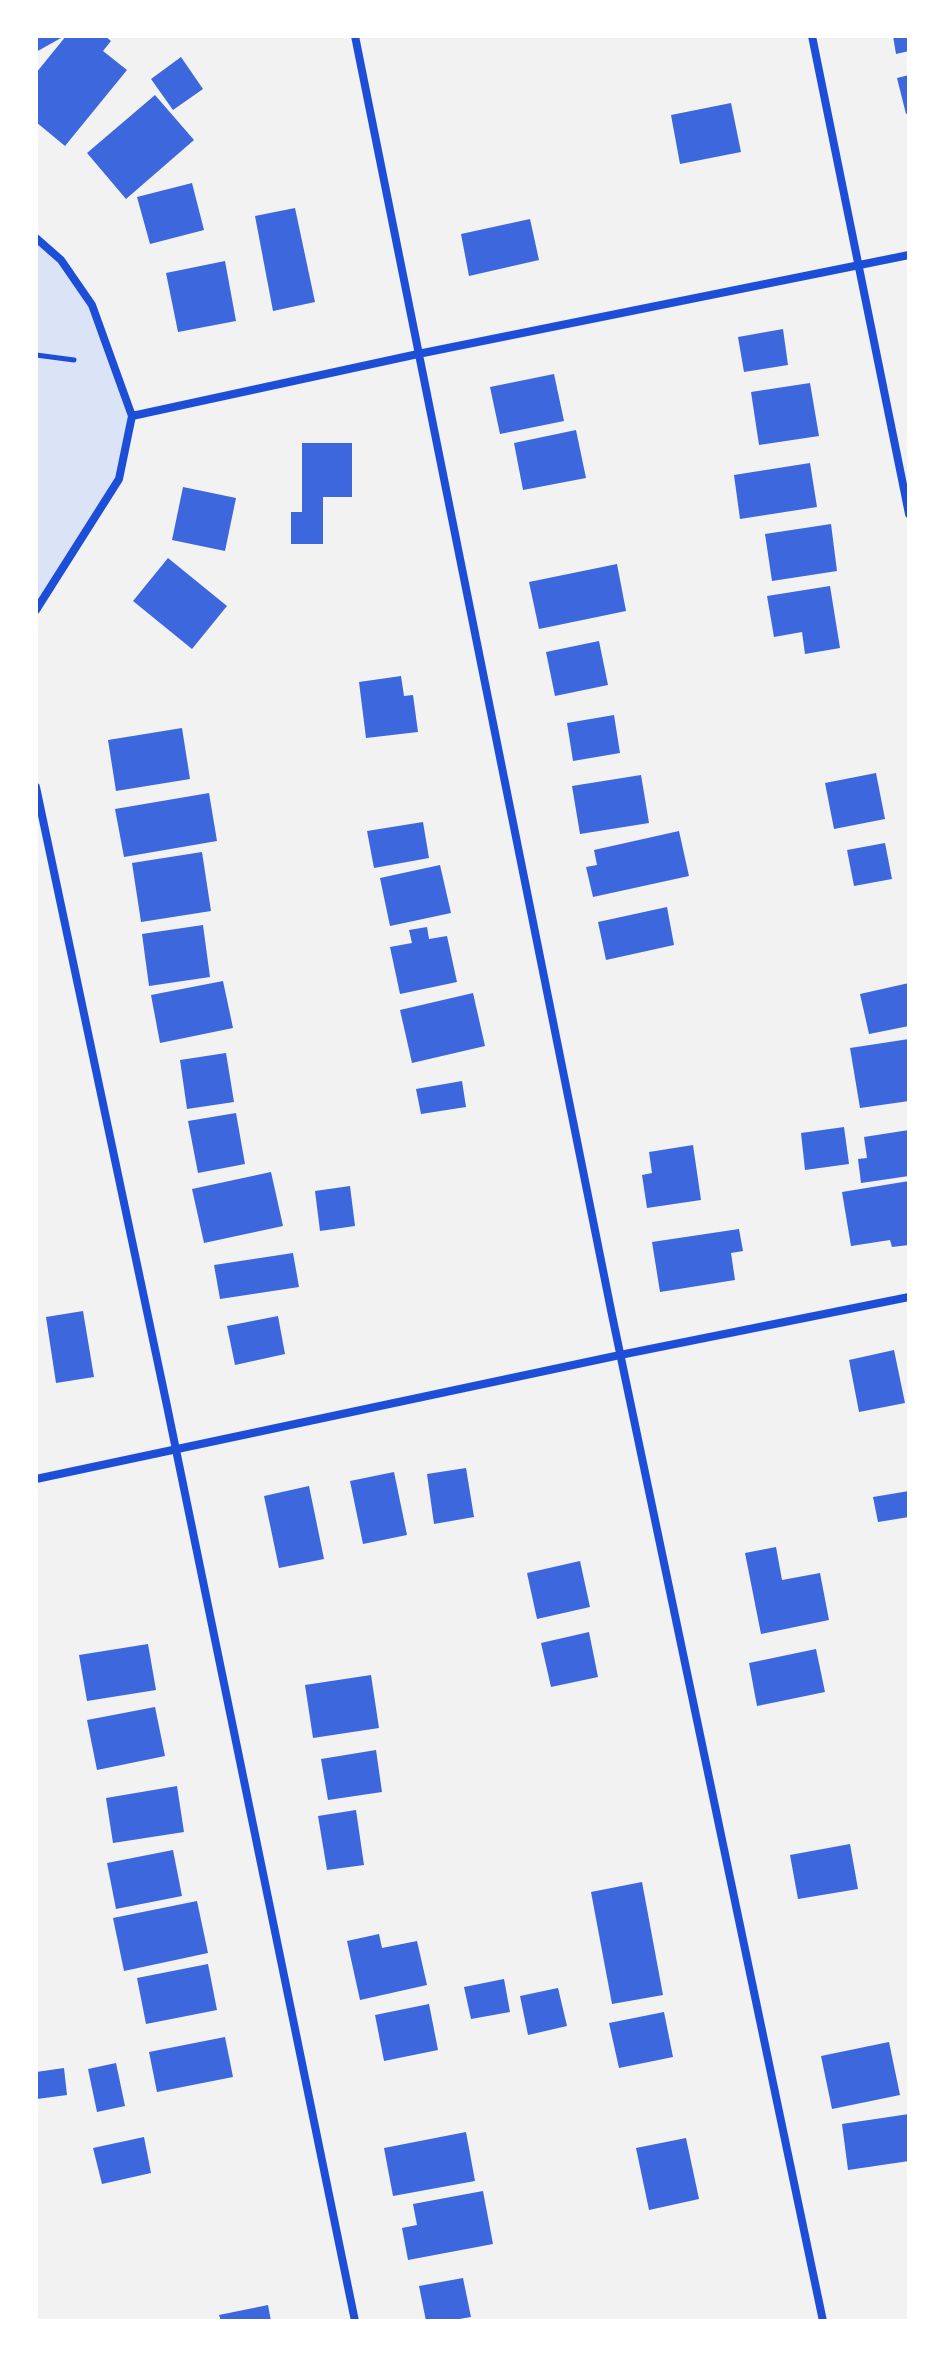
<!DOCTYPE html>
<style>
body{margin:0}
#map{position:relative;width:945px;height:2357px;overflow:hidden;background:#f2f2f2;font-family:"Noto Sans",sans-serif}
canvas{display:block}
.frame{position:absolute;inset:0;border:38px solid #fff;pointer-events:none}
</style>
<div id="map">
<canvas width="945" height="2357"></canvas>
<div class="frame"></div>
</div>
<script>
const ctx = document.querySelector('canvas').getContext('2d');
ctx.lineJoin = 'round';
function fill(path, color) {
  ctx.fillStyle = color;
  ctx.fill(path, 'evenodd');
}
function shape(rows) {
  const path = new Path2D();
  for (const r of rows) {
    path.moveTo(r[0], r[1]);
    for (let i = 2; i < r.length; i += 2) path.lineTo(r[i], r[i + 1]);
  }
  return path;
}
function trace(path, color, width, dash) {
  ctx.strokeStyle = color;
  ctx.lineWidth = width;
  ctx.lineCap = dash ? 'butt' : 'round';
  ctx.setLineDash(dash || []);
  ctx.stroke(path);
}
const green = shape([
 [36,238,61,260,92,305,132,416,119,479,36,610]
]);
const building = shape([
 [36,36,60,36,61,38,36,52],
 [66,36,105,36,111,41,103,51,127,70,65,146,36,122,36,73],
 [893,36,909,36,909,51,896,54],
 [181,57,203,89,173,110,151,79],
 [909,75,909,113,906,114,897,78],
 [155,95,194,140,126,199,87,153],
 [731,103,741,152,680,164,671,115],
 [192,183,204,230,150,244,137,197],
 [295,208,315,302,273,311,255,216],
 [530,219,539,260,469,276,461,234],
 [225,261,236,321,178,332,166,273],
 [783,329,788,365,744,372,738,337],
 [554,374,564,421,500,434,490,387],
 [810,383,819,436,759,445,751,392],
 [576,430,586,478,523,490,514,443],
 [302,443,352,443,352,497,323,497,323,544,291,544,291,512,302,512],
 [810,463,817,507,740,519,734,475],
 [183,487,236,498,225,551,172,540],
 [831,524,837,571,772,581,765,534],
 [168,558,227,606,192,649,133,601],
 [617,564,626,611,539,629,529,582],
 [830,586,840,648,805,654,802,632,774,637,767,596],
 [599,641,608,685,555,696,546,652],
 [401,676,404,696,413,695,418,732,366,738,359,682],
 [614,715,620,753,573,761,567,723],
 [182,728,190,779,116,791,108,740],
 [876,773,885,819,834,829,825,783],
 [641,775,649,823,580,834,572,786],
 [209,793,217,841,124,857,115,809],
 [423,822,429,858,374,868,367,831],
 [679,831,689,876,593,897,586,867,597,865,594,850],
 [885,843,892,879,854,886,847,850],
 [202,852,211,911,141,922,132,863],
 [440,865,451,913,390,926,380,878],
 [667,907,674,945,606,960,598,922],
 [203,925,210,977,149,986,142,934],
 [427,927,429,939,447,936,457,982,400,994,390,947,412,943,409,930],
 [223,981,233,1028,160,1043,151,995],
 [909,983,909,1026,869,1034,860,994],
 [473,993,485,1046,412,1063,400,1010],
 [909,1039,909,1101,860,1108,850,1048],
 [226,1053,234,1102,187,1109,180,1060],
 [462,1081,466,1107,421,1114,416,1089],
 [236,1113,245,1164,198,1173,188,1121],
 [844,1127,849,1164,805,1170,801,1133],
 [909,1130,909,1176,861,1183,858,1159,867,1158,864,1137],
 [693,1145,701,1200,647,1208,642,1175,652,1173,649,1152],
 [271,1172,283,1226,204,1243,192,1189],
 [909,1181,909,1245,892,1247,890,1240,851,1246,842,1192],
 [350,1186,355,1226,320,1231,315,1191],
 [739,1229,743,1251,731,1253,735,1280,660,1292,652,1242],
 [293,1253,299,1287,220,1299,214,1265],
 [83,1311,94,1377,56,1383,46,1317],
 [278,1316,285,1354,235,1365,227,1326],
 [894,1350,905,1403,859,1412,849,1360],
 [466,1468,474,1517,434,1524,427,1474],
 [394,1472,407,1535,363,1544,350,1481],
 [309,1486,324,1559,279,1568,264,1496],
 [909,1491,909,1517,878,1522,873,1497],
 [776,1547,782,1580,820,1573,829,1620,761,1634,745,1553],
 [580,1561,590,1607,537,1619,527,1573],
 [589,1632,598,1677,551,1687,541,1643],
 [148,1644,156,1690,87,1701,79,1655],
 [816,1649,825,1692,757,1706,749,1663],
 [371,1675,379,1728,313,1738,305,1685],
 [155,1707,165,1756,97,1770,87,1720],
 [376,1750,382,1792,328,1800,321,1759],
 [177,1786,184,1832,113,1843,106,1798],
 [356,1810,364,1865,327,1870,318,1816],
 [850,1844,858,1889,798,1899,790,1855],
 [173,1850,182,1896,116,1909,107,1863],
 [642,1882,663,1995,612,2004,591,1892],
 [197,1901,208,1953,124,1971,113,1918],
 [379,1934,382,1948,417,1941,427,1985,360,2000,347,1941],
 [208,1964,217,2010,146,2024,137,1978],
 [504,1979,510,2012,471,2019,464,1987],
 [558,1988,567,2026,528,2035,520,1996],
 [429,2004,438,2050,384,2061,375,2015],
 [664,2012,673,2057,619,2068,609,2023],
 [225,2037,233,2077,157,2092,149,2052],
 [889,2042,900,2095,832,2109,821,2056],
 [116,2063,125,2106,97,2112,88,2069],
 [64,2068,67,2095,37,2099,36,2072],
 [909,2114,909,2161,848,2170,842,2124],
 [466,2132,475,2181,393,2196,384,2148],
 [144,2137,151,2173,102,2184,93,2148],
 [686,2138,699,2199,649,2210,636,2148],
 [483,2191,493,2244,408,2260,402,2228,417,2225,413,2204],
 [463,2278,471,2317,448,2321,426,2321,419,2286],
 [268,2305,271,2321,221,2321,219,2315]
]);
const path = shape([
 [36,355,74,360]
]);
const minor = shape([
 [355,36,612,1315,823,2321],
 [812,36,909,514],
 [36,238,61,260,92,305,132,416,119,479,36,610],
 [132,416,418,354,909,255],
 [36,787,167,1406,355,2321],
 [36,1479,620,1355,909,1297]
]);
fill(green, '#dbe4f7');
fill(building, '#3d67dc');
trace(path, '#1d4ed8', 5);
trace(minor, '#1d4ed8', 8);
</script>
